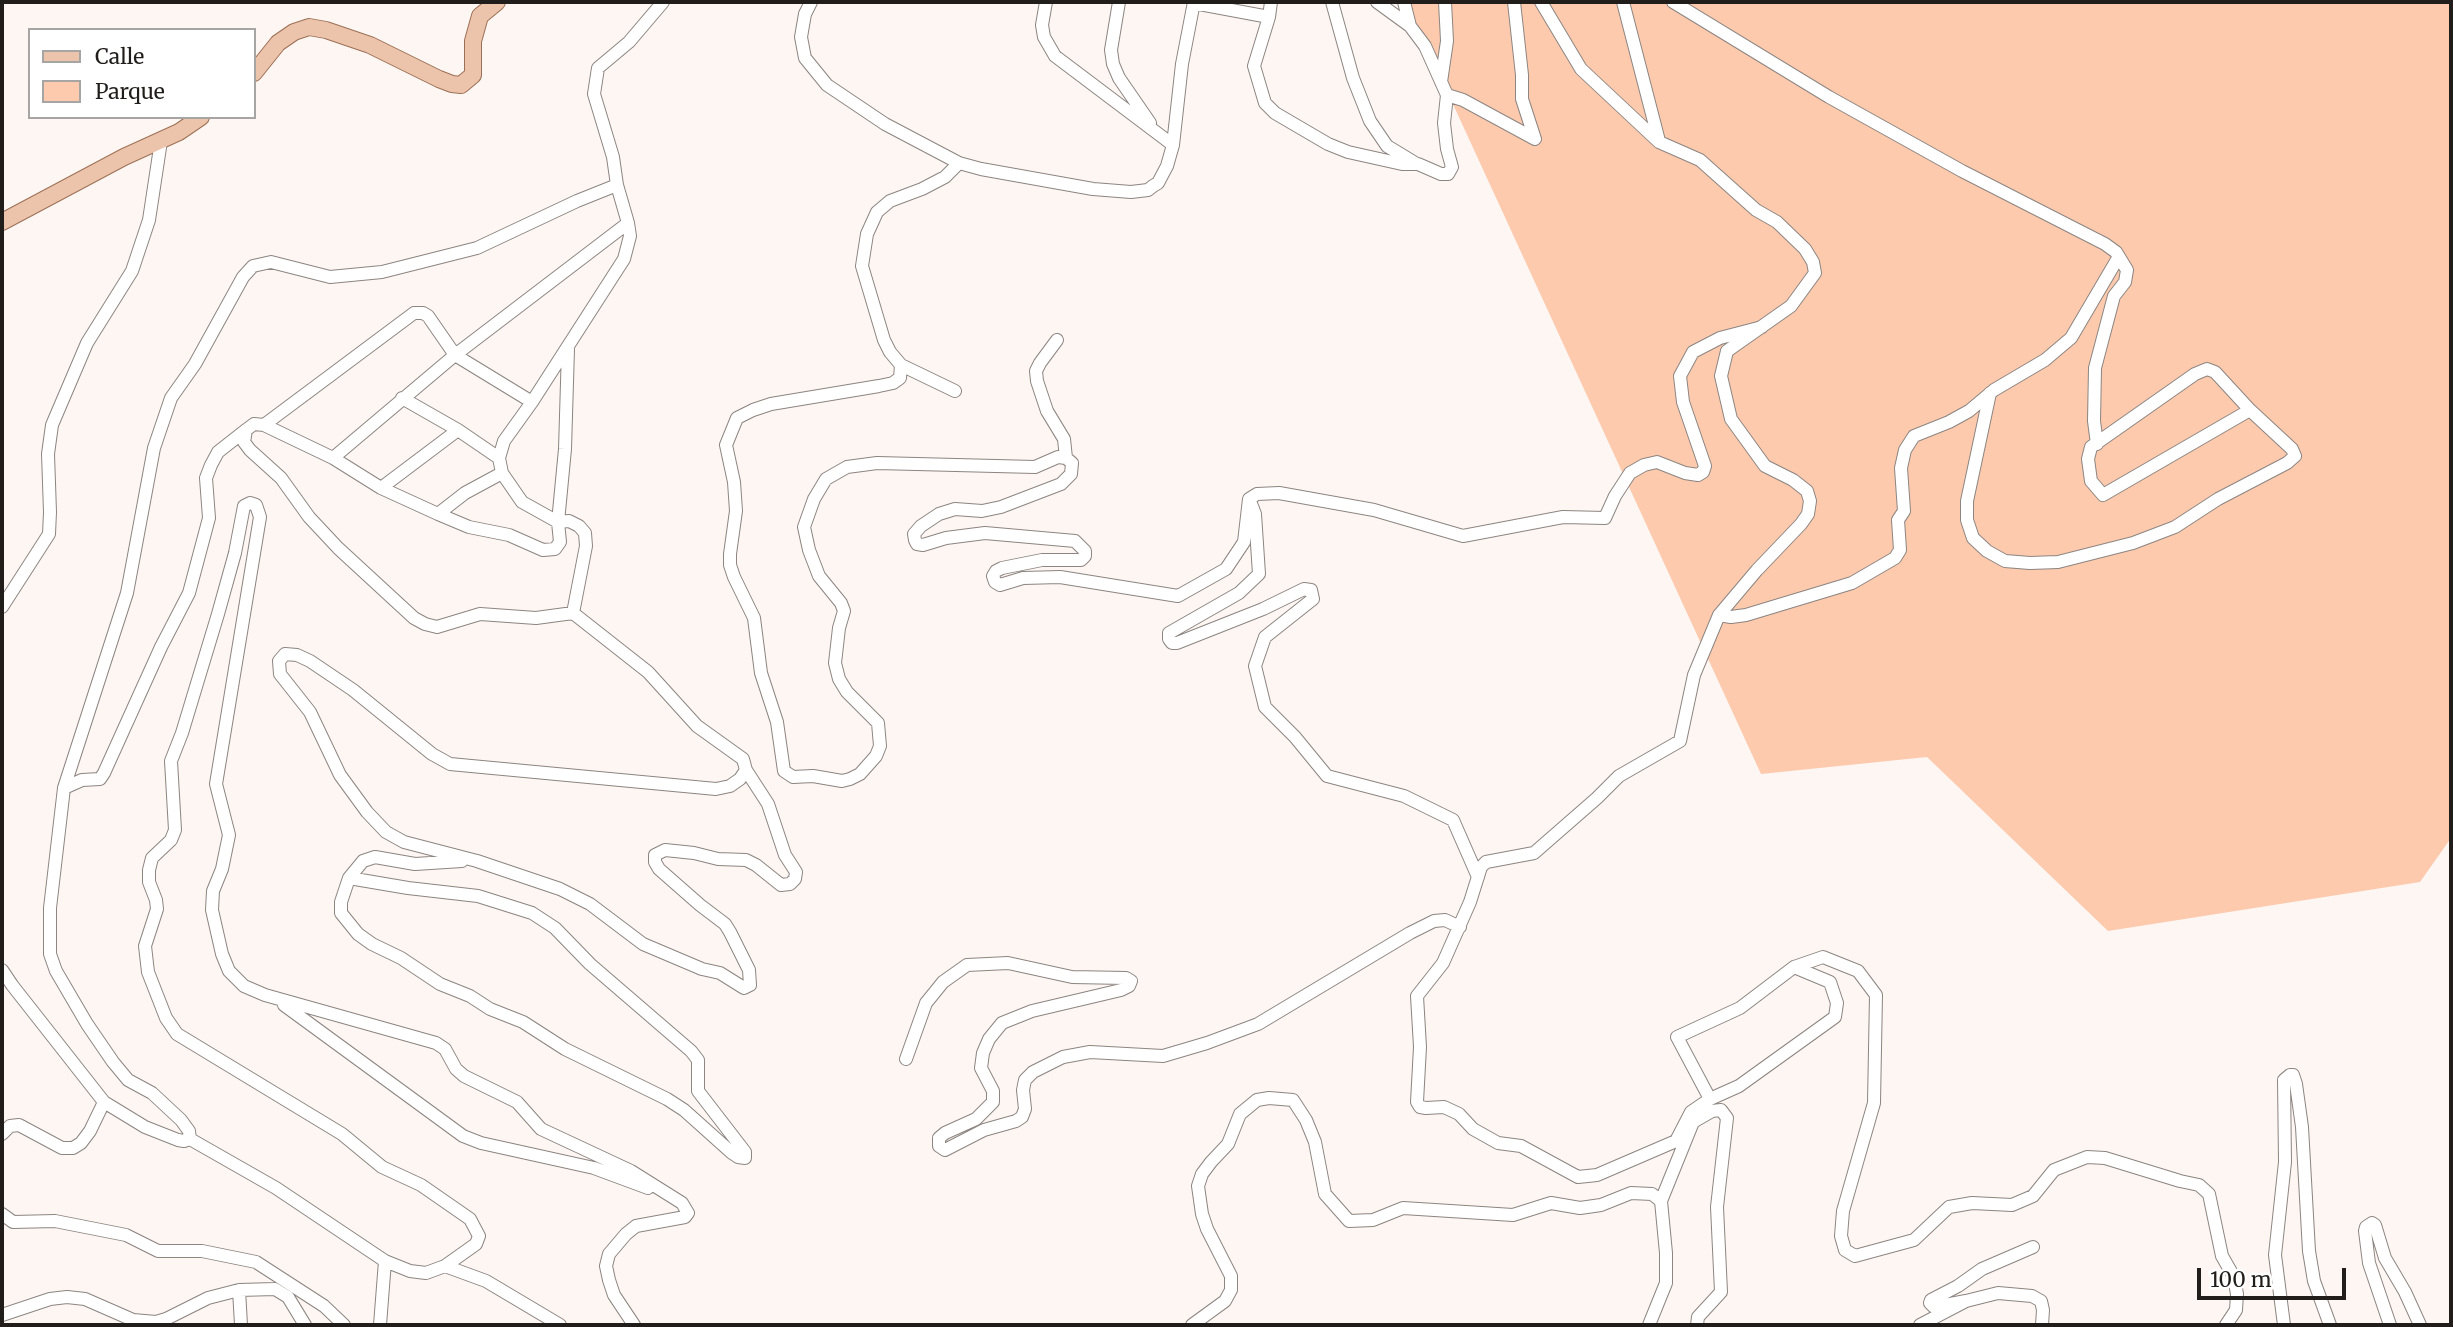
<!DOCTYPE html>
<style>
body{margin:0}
#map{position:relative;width:2453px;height:1327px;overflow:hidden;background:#fef6f2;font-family:Merriweather,serif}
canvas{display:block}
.frame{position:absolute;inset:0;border:4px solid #201d1b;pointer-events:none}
.legend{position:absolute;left:28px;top:28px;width:228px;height:91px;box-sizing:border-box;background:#fff;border:2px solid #a6a5a4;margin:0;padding:9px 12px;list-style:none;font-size:21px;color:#201d1b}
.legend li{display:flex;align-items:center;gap:14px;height:35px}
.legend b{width:35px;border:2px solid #a6a5a4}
.scale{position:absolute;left:2197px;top:1268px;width:149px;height:32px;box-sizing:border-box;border:4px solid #201d1b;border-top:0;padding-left:9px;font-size:21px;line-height:24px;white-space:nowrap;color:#201d1b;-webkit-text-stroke:5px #fff;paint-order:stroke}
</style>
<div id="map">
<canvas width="2453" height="1327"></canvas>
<div class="frame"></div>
<ul class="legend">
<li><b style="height:9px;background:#ecc4ac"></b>Calle</li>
<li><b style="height:19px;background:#fdcaae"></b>Parque</li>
</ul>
<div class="scale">100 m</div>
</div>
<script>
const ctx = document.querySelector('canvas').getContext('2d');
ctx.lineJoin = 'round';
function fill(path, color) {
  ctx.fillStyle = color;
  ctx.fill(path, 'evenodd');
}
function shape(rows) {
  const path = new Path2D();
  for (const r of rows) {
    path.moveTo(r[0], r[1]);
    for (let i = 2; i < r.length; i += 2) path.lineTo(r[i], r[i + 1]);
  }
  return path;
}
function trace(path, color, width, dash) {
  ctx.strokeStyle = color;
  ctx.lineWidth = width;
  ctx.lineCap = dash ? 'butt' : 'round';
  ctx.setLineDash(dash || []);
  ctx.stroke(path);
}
const green = shape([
 [1406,2,2451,2,2451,838,2420,882,2108,931,1927,757,1761,774]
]);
const minor = shape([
 [663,2,629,42,598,68,594,94,613,157,617,185,628,223,630,236,624,259,532,402,504,441,499,458,502,473,522,502,558,522,569,521,579,526,585,533,586,546,573,613,648,672,697,726,743,759,746,770,740,779,730,786,716,789,450,764,432,754,353,690,310,661,297,655,285,654,279,661,280,674,310,712,340,775,367,812,386,832,404,842,477,861,560,889,590,904,643,944,702,969,720,973,744,988,750,985,749,970,730,932,725,924,700,905,659,869,655,862,655,855,665,850,694,853,718,859,746,860,756,865,781,885,790,884,795,879,796,872,785,855,768,804,746,770],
 [811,2,805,14,801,37,805,58,827,85,885,124,959,163,981,169,1093,189,1131,192,1148,190,1153,186,1158,183,1167,166,1173,145,1182,64,1194,2],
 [1046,2,1042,25,1044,37,1055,56,1173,145],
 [1119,2,1111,50,1113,64,1119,78,1150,123],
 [1271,2,1269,17,1254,66,1265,103,1275,113,1328,144,1348,152,1402,164,1418,164,1441,174,1448,174,1452,167,1447,149,1444,123,1447,95,1463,100,1535,139,1522,99,1522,75,1514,2],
 [1332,2,1353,78,1370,121,1387,146,1415,163],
 [1377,2,1410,26,1425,46,1447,95],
 [1404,2,1410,26],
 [1541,2,1581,69,1659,142,1700,160,1756,210,1777,222,1805,249,1813,262,1815,273,1791,306,1727,351,1721,376,1731,419,1765,466,1793,480,1807,491,1810,501,1808,514,1801,524,1757,570,1719,615,1694,675,1680,741,1619,776,1597,798,1534,853,1486,862,1481,867,1470,902,1443,963,1417,996,1420,1047,1417,1102,1420,1107,1426,1108,1444,1107,1459,1114,1473,1129,1498,1143,1521,1146,1578,1177,1597,1175,1676,1141,1691,1112,1710,1099,1739,1086,1835,1017,1837,1003,1830,982,1794,967,1740,1008,1677,1037,1710,1099],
 [1623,2,1659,141],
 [1673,2,1829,97,1962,171,2105,244,2116,252,2127,270,2125,282,2114,296,2095,368,2094,421,2097,444],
 [1194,3,1269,17],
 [1441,82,1447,41,1445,2],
 [959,163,945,177,922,189,890,201,877,212,867,234,862,266,884,340,890,352,901,365,900,378,893,383,879,386,771,404,753,410,737,418,726,445,734,482,736,511,730,554,730,565,734,577,754,618,761,673,777,722,784,771,793,777,813,776,842,781,850,779,860,774,876,756,880,746,878,723,847,692,839,679,835,663,839,628,844,611,841,603,819,576,809,550,804,527,814,499,826,479,847,467,877,463,1035,467,1058,457,1066,458,1072,463,1071,474,1061,484,1001,507,982,511,955,509,939,514,921,526,914,534,915,540,917,544,923,545,946,538,985,533,1075,541,1085,551,1085,556,1081,560,1042,560,1002,568,996,571,993,576,995,582,1000,585,1023,578,1060,577,1178,596,1226,569,1244,542,1249,499,1257,494,1279,493,1374,510,1463,536,1563,517,1605,518,1615,496,1630,473,1644,465,1657,462,1685,473,1698,475,1703,472,1705,466,1683,402,1680,376,1693,352,1720,338,1762,327],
 [1057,340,1040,363,1036,371,1037,381,1047,411,1064,439,1066,458],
 [568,349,565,449,558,522,560,542,555,549,543,550,509,535,469,527,438,514,381,488,333,458,264,425,254,424,246,430,244,442,250,450,281,478,309,517,338,548,414,618,425,624,437,627,480,614,536,618,573,613],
 [901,365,955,391],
 [1990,393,1967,501,1967,520,1973,538,1987,551,2005,561,2030,563,2058,562,2133,543,2175,527,2218,499,2287,463,2295,456,2292,449,2250,410,2215,372,2207,369,2195,374,2091,447,2088,459,2091,481,2103,495,2250,410],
 [402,398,458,430,499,458],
 [264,425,414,313,423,313,428,316,455,355,532,402],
 [333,458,455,355,628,223],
 [381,488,458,430],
 [1250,501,1255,514,1259,574,1239,593,1169,633,1169,639,1172,643,1177,643,1263,609,1304,589,1311,590,1313,599,1265,637,1255,666,1265,707,1295,737,1327,776,1404,796,1453,820,1478,877],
 [438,514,465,493,502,473],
 [2,607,49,534,50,512,48,454,52,425,87,343,132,271,149,220,161,141],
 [1719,615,1731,617,1746,615,1852,583,1895,558,1900,550,1898,520,1904,511,1901,468,1905,450,1914,436,1949,422,1969,411,1994,390,2045,360,2071,338,2118,258],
 [64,788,82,780,100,779,104,773,161,647,189,593,209,518,206,478,211,465,218,452,246,430],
 [349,878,408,888,478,896,532,913,555,928,590,964,691,1051,698,1060,698,1091,745,1152,745,1158,738,1157,732,1153,684,1110,667,1099,565,1049,523,1022,490,1009,470,996,440,984,401,958,372,944,358,934,341,913,341,902,349,878,363,861,375,857,415,864,462,861],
 [1794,967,1823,957,1858,971,1876,995,1874,1103,1843,1211,1841,1236,1845,1250,1855,1256,1914,1240,1949,1207,1972,1203,2012,1205,2033,1196,2054,1170,2087,1157,2105,1158,2180,1181,2199,1185,2209,1194,2222,1256,2234,1277,2237,1294,2236,1310,2226,1325],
 [2,970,12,985,104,1102,145,1127,178,1140,184,1141,190,1139,189,1131,181,1120,152,1093,128,1080,113,1062,87,1024,56,971,50,954,50,908,64,788,127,593,154,448,171,398,195,364,243,277,253,266,271,262,330,277,382,272,477,248,577,201,617,185],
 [284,1005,463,1136,481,1143,594,1168,648,1188],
 [906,1059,926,1003,943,982,967,965,1008,963,1072,977,1126,978,1131,981,1129,986,1121,990,1032,1011,1002,1023,989,1039,983,1053,981,1068,993,1091,993,1102,976,1119,945,1133,939,1138,939,1146,945,1150,984,1130,1016,1121,1022,1117,1025,1109,1023,1090,1025,1080,1033,1072,1063,1057,1090,1052,1163,1056,1207,1043,1258,1024,1410,933,1434,921,1445,920,1460,927],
 [2,1134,10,1126,19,1125,62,1148,73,1148,81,1143,90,1131,104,1102],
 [190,1139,276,1188,385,1261,410,1271,426,1273,445,1266,476,1244,479,1236,470,1219,421,1185,382,1167,342,1134,177,1034,166,1018,148,972,145,946,157,909,156,900,149,882,149,870,152,858,171,840,175,830,171,761,182,733,218,614,235,553,244,506,250,503,256,505,260,517,216,784,229,835,222,869,213,891,212,910,222,954,229,971,244,986,265,995,436,1043,445,1049,456,1069,464,1076,517,1102,541,1129,631,1171,682,1203,688,1213,685,1217,636,1226,626,1234,609,1254,606,1266,609,1280,614,1295,634,1325],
 [2,1214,13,1222,55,1221,126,1235,158,1251,202,1251,256,1262,324,1306,344,1325],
 [445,1266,486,1281,560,1325],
 [239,1290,241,1325],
 [1966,1301,1934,1307,1930,1303,1931,1300,1958,1286,1982,1269,2033,1247],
 [2,1315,50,1299,67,1297,85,1299,133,1320,156,1322,166,1319,208,1298,239,1290,275,1289,288,1297,305,1325],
 [380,1325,385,1261],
 [1192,1325,1225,1301,1231,1290,1231,1276,1207,1229,1202,1214,1198,1186,1202,1174,1211,1162,1228,1144,1240,1114,1257,1100,1269,1098,1293,1100,1306,1120,1315,1142,1325,1194,1349,1221,1373,1220,1403,1208,1513,1215,1551,1203,1580,1208,1601,1205,1631,1193,1652,1194,1661,1201],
 [1649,1325,1666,1283,1666,1253,1661,1201,1693,1122,1712,1111,1721,1110,1727,1118,1717,1207,1721,1292,1698,1317,1697,1325],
 [1920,1325,1966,1301,1998,1293,2032,1296,2041,1301,2043,1310,2042,1325],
 [2284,1325,2275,1255,2285,1162,2284,1080,2290,1075,2293,1075,2296,1084,2302,1127,2309,1251,2314,1281,2330,1325],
 [2390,1325,2369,1263,2365,1231,2366,1227,2372,1223,2375,1225,2385,1258,2405,1292,2420,1325]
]);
const major = shape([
 [254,73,278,43,294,32,309,27,326,30,370,45,439,79,452,84,461,85,473,75,473,41,480,16,497,2],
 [2,222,124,157,179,132,201,117]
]);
fill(green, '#fdcaae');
trace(minor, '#8c8581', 14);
trace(major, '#9c7056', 18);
trace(minor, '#fff', 12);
trace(major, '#ecc4ac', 16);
</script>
